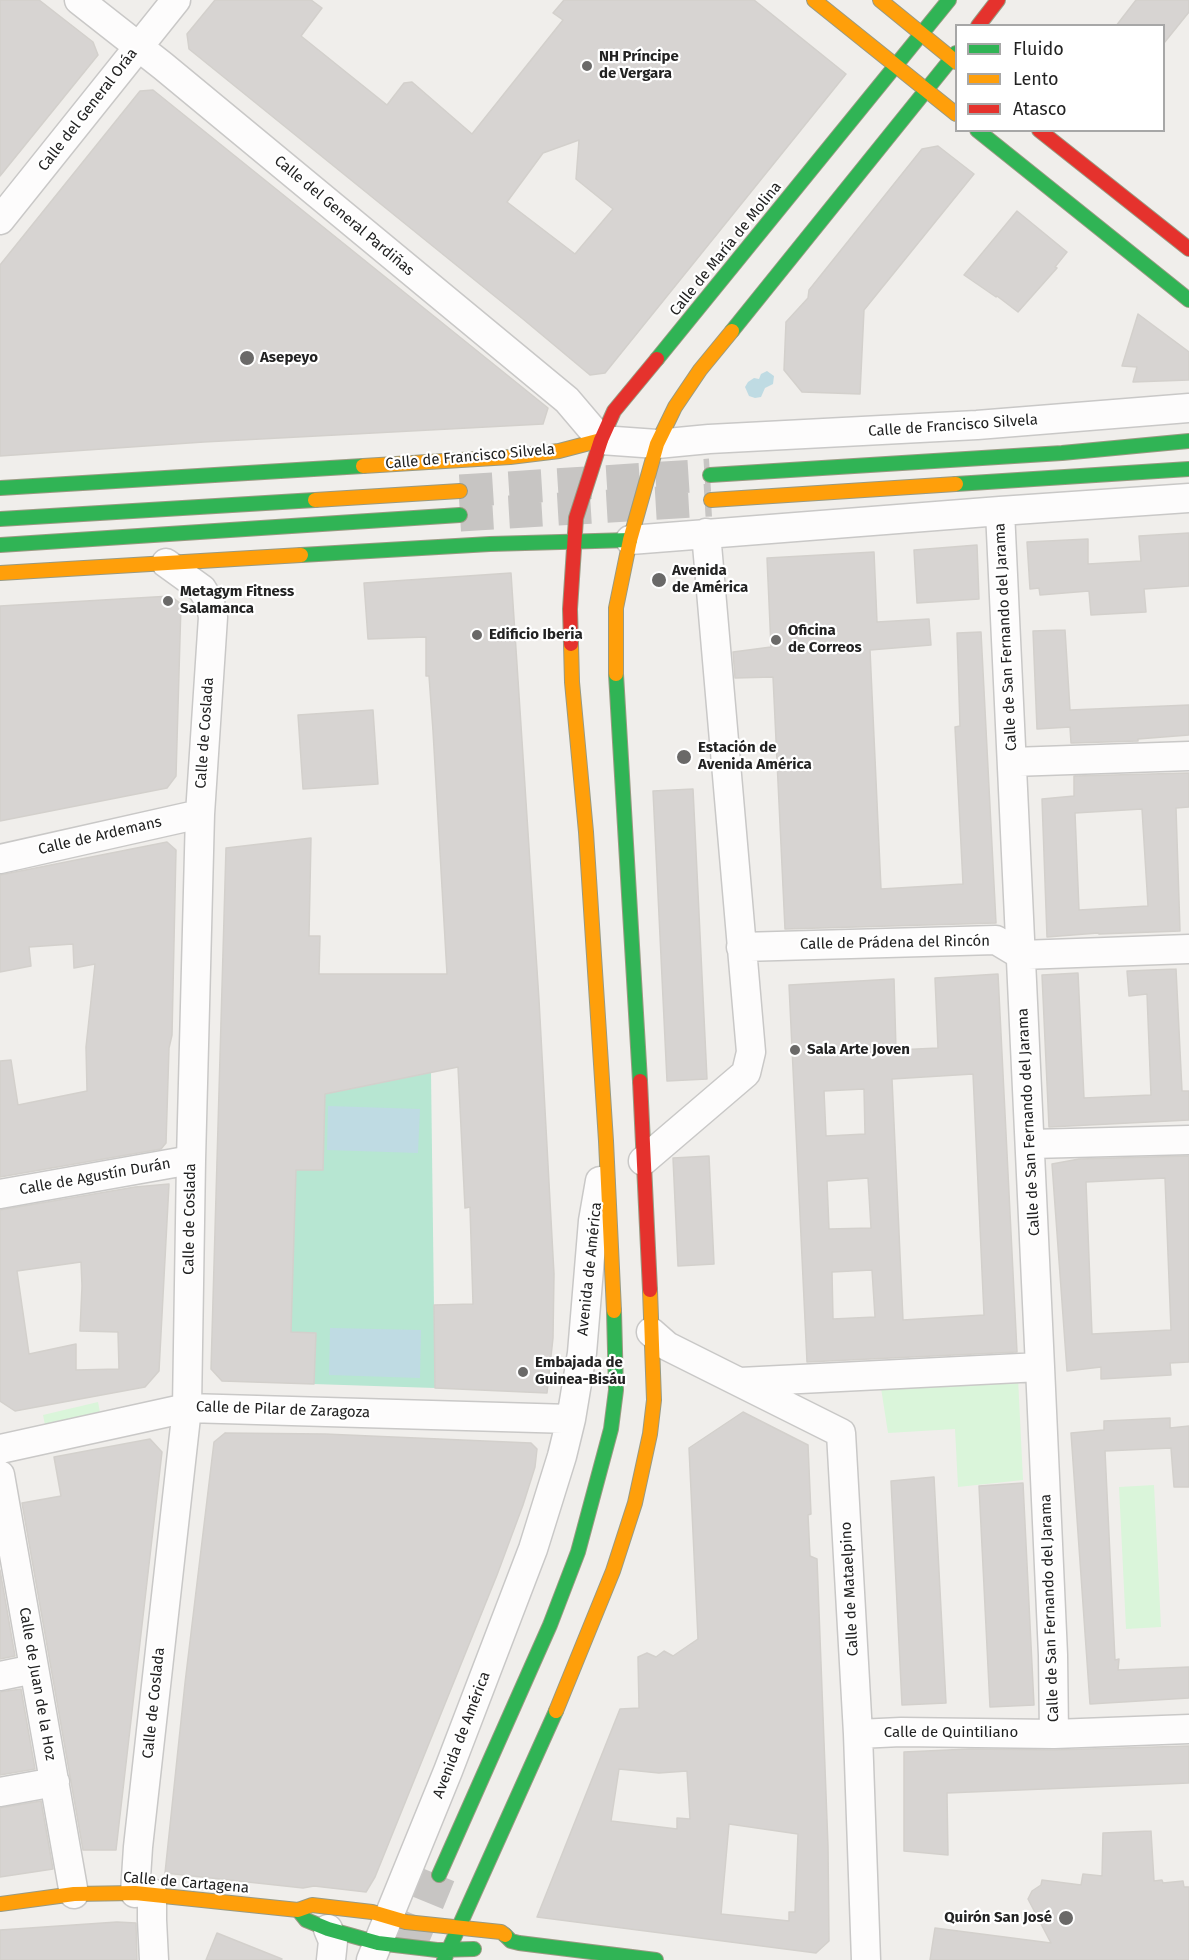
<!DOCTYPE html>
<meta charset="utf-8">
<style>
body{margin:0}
#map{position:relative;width:1189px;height:1960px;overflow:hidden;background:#f0eeeb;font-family:"Fira Sans",sans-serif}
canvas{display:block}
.legend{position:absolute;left:955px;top:24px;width:210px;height:108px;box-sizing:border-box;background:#fff;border:2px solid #a7a7a7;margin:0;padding:8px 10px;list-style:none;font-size:18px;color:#222}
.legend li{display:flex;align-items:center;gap:12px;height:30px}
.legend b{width:30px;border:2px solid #a7a7a7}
</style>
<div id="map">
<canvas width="1189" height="1960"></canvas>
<ul class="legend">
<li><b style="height:8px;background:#30b455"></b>Fluido</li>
<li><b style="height:8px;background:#ff9f0a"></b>Lento</li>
<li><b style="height:8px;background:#e5322d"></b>Atasco</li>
</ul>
</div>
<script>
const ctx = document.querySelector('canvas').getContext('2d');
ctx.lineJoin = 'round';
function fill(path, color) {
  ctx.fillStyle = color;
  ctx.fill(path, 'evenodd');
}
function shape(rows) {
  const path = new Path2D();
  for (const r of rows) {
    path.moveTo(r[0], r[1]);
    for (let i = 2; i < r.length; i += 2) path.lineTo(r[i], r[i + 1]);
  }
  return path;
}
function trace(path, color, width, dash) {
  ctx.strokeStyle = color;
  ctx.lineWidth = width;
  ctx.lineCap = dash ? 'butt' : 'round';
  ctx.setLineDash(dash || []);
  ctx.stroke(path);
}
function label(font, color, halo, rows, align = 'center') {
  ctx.font = font + ' "Fira Sans",sans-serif';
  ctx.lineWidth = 4.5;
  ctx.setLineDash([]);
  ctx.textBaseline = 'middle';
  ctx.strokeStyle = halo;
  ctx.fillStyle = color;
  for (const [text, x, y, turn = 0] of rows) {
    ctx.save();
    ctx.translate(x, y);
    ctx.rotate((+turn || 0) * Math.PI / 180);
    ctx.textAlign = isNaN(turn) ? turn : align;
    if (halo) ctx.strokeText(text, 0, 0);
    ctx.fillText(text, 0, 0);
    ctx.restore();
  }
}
const park = shape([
 [1018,1378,1023,1480,958,1487,955,1429,888,1433,881,1388],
 [98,1402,102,1423,47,1435,43,1415],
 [1154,1485,1161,1627,1126,1629,1119,1487]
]);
const pitch = shape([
 [431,1072,435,1388,222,1381,211,1369,219,1116]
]);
const water = shape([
 [767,371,774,376,773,384,765,388,761,397,755,398,749,396,745,387,748,382,754,378,759,379,761,374],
 [328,1106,420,1109,418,1153,327,1150],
 [330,1328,421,1330,420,1378,329,1375]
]);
const building = shape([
 [0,0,39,0,93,42,98,55,0,176,0,0],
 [215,0,311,0,322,8,301,36,387,105,404,83,412,82,472,134,563,20,553,13,564,0,754,0,846,74,605,373,590,375,523,319,189,49,187,34,215,0],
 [579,140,576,179,613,209,575,254,507,202,543,153,579,140],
 [1136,0,1189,0,1189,12,1164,43,1164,26,1116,26,1136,0],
 [153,90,548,408,543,424,204,442,0,456,0,265,140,91,153,90],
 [938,146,974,174,864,310,860,394,802,392,784,370,786,322,808,298,809,290,922,149,938,146],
 [1017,211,1067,252,1055,267,1057,268,1018,312,997,296,996,297,964,275,1017,211],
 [1138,314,1189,352,1189,380,1133,382,1137,367,1122,366,1138,314],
 [1189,533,1189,586,1144,589,1146,612,1091,615,1089,591,1040,595,1039,588,1030,589,1027,542,1088,539,1088,564,1141,561,1139,536,1189,533],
 [977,545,979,599,917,603,914,550,977,545],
 [874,552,877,622,929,619,931,645,870,650,881,889,963,884,955,727,960,726,957,633,981,632,996,923,785,929,773,677,735,678,733,652,771,647,767,558,874,552],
 [511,573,539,1000,554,1274,553,1338,547,1393,435,1388,434,1305,473,1304,470,1207,465,1208,458,1067,325,1094,323,1170,296,1170,291,1332,316,1333,314,1384,222,1381,211,1369,226,848,311,838,309,936,320,936,319,974,447,974,433,731,429,676,426,676,426,637,368,639,364,583,511,573],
 [171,596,181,604,176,776,167,788,0,821,0,606,171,596],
 [1065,630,1070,710,1189,705,1189,735,1138,739,1138,741,1073,743,1071,743,1070,727,1037,729,1033,631,1065,630],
 [373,710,378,784,303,789,298,715,373,710],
 [1189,773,1189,807,1176,808,1180,931,1099,934,1098,933,1047,937,1042,799,1074,796,1074,776,1189,773],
 [1142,809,1148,906,1079,910,1075,813,1142,809],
 [693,789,707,1079,667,1081,653,791,693,789],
 [167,842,176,850,172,1035,169,1048,166,1143,161,1149,0,1177,0,1061,11,1060,18,1105,87,1091,86,1047,95,964,74,968,73,944,29,947,31,966,0,972,0,875,167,842],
 [1176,969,1182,1091,1189,1091,1189,1120,1049,1127,1042,975,1078,973,1084,1098,1151,1095,1147,994,1129,996,1127,971,1176,969],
 [998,974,1017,1352,807,1362,789,985,894,979,896,1050,938,1048,935,978,998,974],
 [973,1074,984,1315,903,1320,892,1079,973,1074],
 [864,1089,865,1134,826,1136,824,1091,864,1089],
 [868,1178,871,1228,829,1229,827,1181,868,1178],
 [872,1270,875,1317,833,1319,832,1272,872,1270],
 [709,1156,714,1264,678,1266,673,1158,709,1156],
 [1189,1156,1189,1362,1170,1363,1171,1375,1101,1379,1101,1367,1067,1371,1052,1164,1079,1159,1189,1156],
 [1165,1178,1171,1330,1092,1334,1086,1182,1165,1178],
 [169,1184,159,1371,145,1387,15,1411,0,1401,0,1210,135,1187,169,1184],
 [81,1262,82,1286,80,1331,118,1332,119,1369,76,1370,76,1344,29,1354,17,1271,81,1262],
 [743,1412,808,1445,811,1514,808,1515,810,1556,817,1559,828,1846,829,1941,816,1953,537,1917,620,1709,639,1708,638,1657,647,1653,656,1657,664,1651,673,1656,698,1639,689,1448,743,1412],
 [619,1769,659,1773,687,1771,690,1819,677,1818,677,1829,611,1821,619,1769],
 [729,1824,798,1834,795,1912,789,1912,789,1921,721,1914,729,1824],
 [1170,1418,1170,1428,1189,1426,1189,1487,1174,1487,1171,1448,1105,1451,1115,1660,1119,1659,1118,1670,1189,1667,1189,1698,1090,1704,1071,1433,1104,1430,1104,1421,1170,1418],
 [225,1433,325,1434,531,1443,537,1449,535,1467,523,1505,497,1575,375,1877,366,1892,314,1886,303,1888,165,1873,185,1683,214,1442,225,1433],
 [150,1439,162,1452,116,1850,83,1850,22,1503,61,1496,54,1457,150,1439],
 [934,1477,946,1703,902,1705,891,1481,934,1477],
 [1023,1483,1034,1705,990,1707,979,1486,1023,1483],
 [0,1570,15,1656,0,1659,0,1570],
 [21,1689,35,1769,0,1775,0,1692,21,1689],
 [1189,1746,1189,1783,947,1793,948,1855,904,1851,904,1752,970,1749,1054,1750,1189,1746],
 [41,1801,53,1869,0,1877,0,1808,41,1801],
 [1151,1831,1154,1881,1162,1880,1163,1883,1183,1881,1184,1887,1189,1887,1189,1960,930,1960,935,1928,1051,1943,1028,1899,1032,1891,1041,1885,1042,1880,1081,1885,1083,1874,1102,1876,1103,1833,1151,1831],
 [117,1922,136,1923,137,1960,0,1960,0,1930,117,1922],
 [217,1933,282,1959,281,1960,206,1960,217,1933]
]);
const primaryTunnel = shape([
 [460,491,710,475],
 [460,515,711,500]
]);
const highwayTunnel = shape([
 [409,1948,439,1875]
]);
const street = shape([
 [79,0,163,66,567,400,601,440,657,444,709,439,977,425,1189,408],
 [0,220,176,0],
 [1000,511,1040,1367,1053,1655,1054,1734],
 [630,540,1000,511,1189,498],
 [1012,762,1189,756],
 [0,859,200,814],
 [741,947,996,940,1021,955,1189,949],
 [1031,1144,1189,1140],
 [643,1161,746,1073,751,1052,706,533],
 [0,1194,191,1160],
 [651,1332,667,1346,841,1433,858,1734,866,1960],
 [740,1382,1040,1367],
 [0,1449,187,1408,571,1419],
 [0,1475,74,1894],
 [0,1676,34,1669],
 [858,1734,901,1732,1054,1734,1189,1729],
 [0,1792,55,1782],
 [135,1893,138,1847,187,1408,191,1160,200,814,213,617,210,602,202,589,166,563],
 [152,1893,152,1920,154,1960],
 [328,1929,333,1941,331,1960],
 [371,1960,448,1771,533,1549,562,1456,571,1419,582,1353,593,1221,600,1181]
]);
const fast = shape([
 [977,130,1189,300],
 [732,331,956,53],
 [657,359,949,0],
 [710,475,1062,453,1189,441],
 [956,484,1189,469],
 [0,488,363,466],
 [0,519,315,500],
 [0,545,460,515],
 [301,555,490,544,630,540],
 [616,674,640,1081],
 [439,1875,550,1625,578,1552,611,1429,616,1390,614,1311],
 [298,1910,306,1920,328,1929,378,1943,437,1950,474,1949],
 [505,1935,511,1941,519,1943,656,1960],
 [444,1960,556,1711]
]);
const slow = shape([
 [814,0,956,114],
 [880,0,956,62],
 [363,466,510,457,559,451,601,440],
 [315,500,460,491],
 [711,500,956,484],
 [0,573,301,555],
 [571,644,572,682,586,832,606,1141],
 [616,674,616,608,630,540,657,444,675,407,700,370,732,331],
 [606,1141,614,1311],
 [556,1711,613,1571,635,1503,650,1434,654,1400,650,1290],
 [0,1904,74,1894,135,1893,298,1910,312,1905,372,1912,406,1922,501,1932,505,1935]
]);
const jam = shape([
 [978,26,998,0],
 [1039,130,1189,249],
 [571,644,570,609,576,518,601,440,614,411,657,359],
 [640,1081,650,1290]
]);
const markers = [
 [587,66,6,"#6a6968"],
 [247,358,8,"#6a6968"],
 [659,580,8,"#6a6968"],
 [168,601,6,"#6a6968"],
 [477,635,6,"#6a6968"],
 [776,640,6,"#6a6968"],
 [684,757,8,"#6a6968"],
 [795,1050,6,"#6a6968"],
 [523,1372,6,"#6a6968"],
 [1066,1918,8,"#6a6968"]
];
const poiNames = [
 ["NH Príncipe",599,57],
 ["de Vergara",599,74],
 ["Asepeyo",260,358],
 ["Avenida",672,571],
 ["de América",672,588],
 ["Metagym Fitness",180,592],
 ["Salamanca",180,609],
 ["Oficina",788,631],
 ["de Correos",788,648],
 ["Edificio Iberia",489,635],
 ["Estación de",698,748],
 ["Avenida América",698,765],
 ["Sala Arte Joven",807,1050],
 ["Embajada de",535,1363],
 ["Guinea-Bisáu",535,1380],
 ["Quirón San José",1052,1918,"right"]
];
const streetNames = [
 ["Calle del General Oráa",88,110,-52],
 ["Calle del General Pardiñas",344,216,40],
 ["Calle de María de Molina",726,249,-51],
 ["Calle de Francisco Silvela",953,426,-4],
 ["Calle de Francisco Silvela",470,457,-5],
 ["Calle de San Fernando del Jarama",1006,637,-93],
 ["Calle de Coslada",205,733,-86],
 ["Calle de Ardemans",100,836,-13],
 ["Calle de Prádena del Rincón",895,943,-1],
 ["Calle de San Fernando del Jarama",1029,1122,-93],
 ["Calle de Agustín Durán",95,1177,-10],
 ["Calle de Coslada",190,1219,-89],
 ["Avenida de América",590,1269,-84],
 ["Calle de Pilar de Zaragoza",283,1410,2],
 ["Calle de Mataelpino",850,1589,-93],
 ["Calle de San Fernando del Jarama",1050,1608,-92],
 ["Calle de Juan de la Hoz",37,1684,80],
 ["Calle de Coslada",154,1703,-84],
 ["Calle de Quintiliano",951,1733],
 ["Avenida de América",462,1735,-69],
 ["Calle de Cartagena",186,1883,5]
];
fill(park, '#daf5da');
fill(pitch, '#b7e6d2');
fill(water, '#bfdbe3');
fill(building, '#d7d4d2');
trace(building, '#d3d0cc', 1.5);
trace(primaryTunnel, '#c7c5c3', 33, [33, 16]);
trace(highwayTunnel, '#c7c5c3', 33, [33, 16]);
trace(street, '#c9c8c7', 31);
trace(fast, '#999a82', 16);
trace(slow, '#999a82', 16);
trace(jam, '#999a82', 16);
trace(street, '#fdfcfc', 28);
trace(fast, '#30b455', 14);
trace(slow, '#ff9f0a', 14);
trace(jam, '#e5322d', 14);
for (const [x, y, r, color] of markers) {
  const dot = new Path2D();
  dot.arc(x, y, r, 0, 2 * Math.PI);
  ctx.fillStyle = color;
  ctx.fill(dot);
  trace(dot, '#fff', 2);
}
label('bold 15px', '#222', '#fff', poiNames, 'left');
label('15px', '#222', '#fff', streetNames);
</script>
